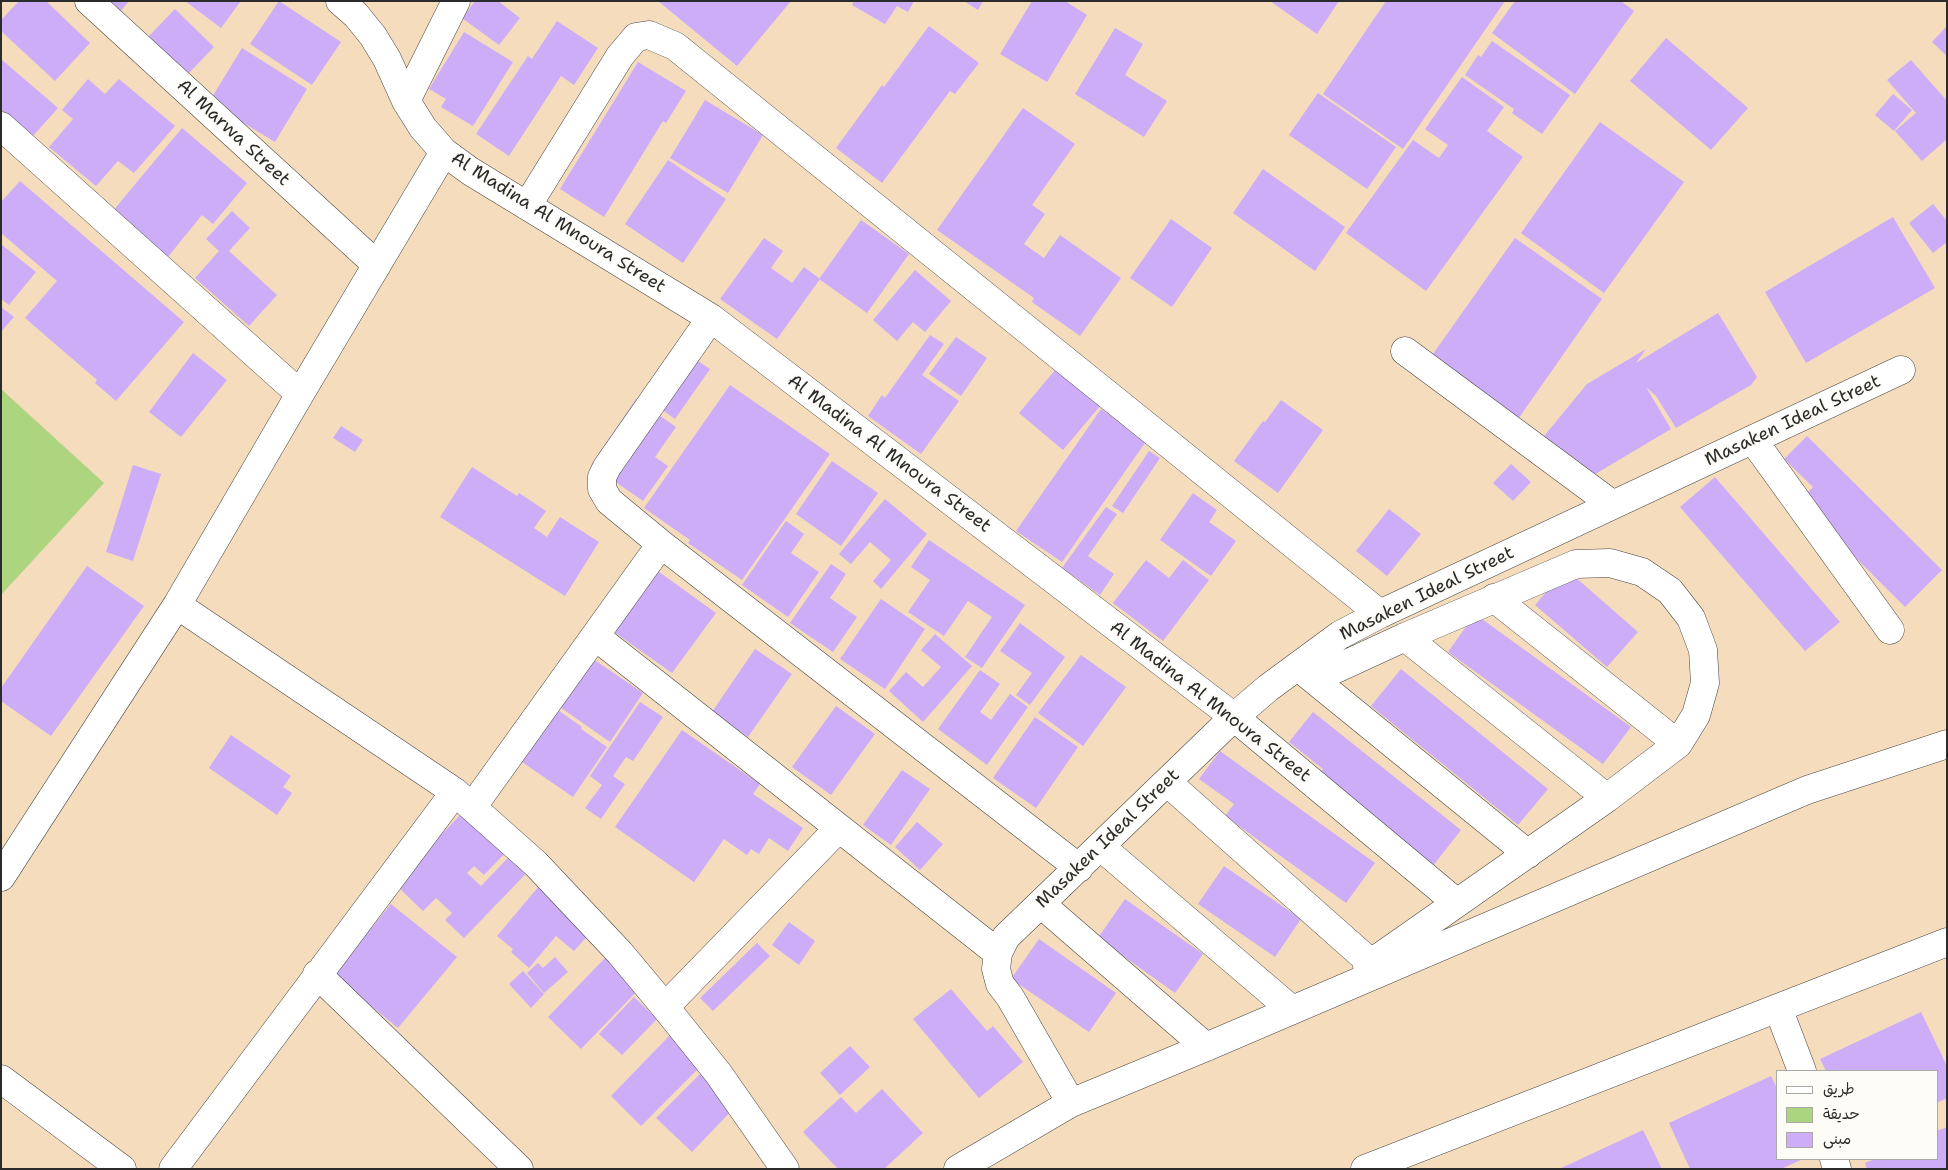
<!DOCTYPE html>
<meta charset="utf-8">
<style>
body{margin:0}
#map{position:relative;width:1948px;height:1170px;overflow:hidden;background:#f4dcbd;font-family:"Shantell Sans","Playpen Sans Arabic",sans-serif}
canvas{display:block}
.frame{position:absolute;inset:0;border:2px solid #2b2b2b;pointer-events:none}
.legend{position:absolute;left:1776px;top:1070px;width:162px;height:90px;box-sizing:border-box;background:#fdfcf7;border:1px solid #a9a8a5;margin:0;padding:6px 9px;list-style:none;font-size:15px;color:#2b2b2b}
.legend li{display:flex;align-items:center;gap:10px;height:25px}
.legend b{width:25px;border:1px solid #a9a8a5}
</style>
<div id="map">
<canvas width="1948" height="1170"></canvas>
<div class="frame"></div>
<ul class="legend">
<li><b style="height:6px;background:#fff"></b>طريق</li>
<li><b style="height:14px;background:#add47f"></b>حديقة</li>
<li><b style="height:14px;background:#cdadf8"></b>مبنى</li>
</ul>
</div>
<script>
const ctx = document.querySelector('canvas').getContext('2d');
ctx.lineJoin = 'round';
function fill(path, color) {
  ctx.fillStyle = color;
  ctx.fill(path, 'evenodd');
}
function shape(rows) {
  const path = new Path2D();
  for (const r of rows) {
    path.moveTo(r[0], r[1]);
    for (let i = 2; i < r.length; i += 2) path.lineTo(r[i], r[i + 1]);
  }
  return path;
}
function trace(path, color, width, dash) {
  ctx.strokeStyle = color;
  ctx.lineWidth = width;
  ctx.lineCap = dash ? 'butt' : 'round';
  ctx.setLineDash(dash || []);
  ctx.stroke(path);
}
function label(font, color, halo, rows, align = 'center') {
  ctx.font = font + ' "Shantell Sans",sans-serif';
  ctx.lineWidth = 4;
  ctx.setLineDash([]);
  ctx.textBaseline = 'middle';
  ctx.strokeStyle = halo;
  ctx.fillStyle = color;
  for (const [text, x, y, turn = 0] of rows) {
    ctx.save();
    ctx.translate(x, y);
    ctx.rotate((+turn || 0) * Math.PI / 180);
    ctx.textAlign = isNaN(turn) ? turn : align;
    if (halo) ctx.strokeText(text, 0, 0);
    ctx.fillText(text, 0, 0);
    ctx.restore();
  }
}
const green = shape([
 [1,389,104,483,1,595]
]);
const building = shape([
 [19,1,46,1,90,43,55,81,1,31,1,20],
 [106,1,129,1,119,13],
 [185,1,241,1,221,28],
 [279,1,341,42,312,85,250,44],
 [475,1,498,1,520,18,499,45,462,18],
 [658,1,791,1,737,66],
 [854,1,914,1,908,12,897,6,885,24,852,5],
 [964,1,983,1,978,10],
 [1032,1,1065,1,1087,15,1047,82,1000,54],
 [1270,1,1339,1,1317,34],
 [1386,1,1505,1,1403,149,1323,94],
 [1515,1,1621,1,1634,11,1575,94,1492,33],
 [175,9,214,47,187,75,148,37],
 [557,21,598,48,574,85,561,76,509,156,476,134,528,56,532,59],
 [929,26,979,63,955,94,950,91,882,183,836,148,882,85,884,87],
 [1947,26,1947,56,1932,42],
 [1115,28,1143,44,1125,75,1167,101,1144,137,1075,94],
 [464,32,513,62,473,126,441,107,446,99,429,89],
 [1666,38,1748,108,1711,150,1630,81],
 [1492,41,1570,95,1542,134,1512,113,1514,109,1465,75,1478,55,1481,57],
 [242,48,307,89,275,142,209,102],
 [1,59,58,108,32,137,1,110],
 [1911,60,1947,101,1947,139,1922,161,1895,131,1916,113,1887,80],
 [638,62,686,91,666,123,663,121,604,217,560,189],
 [1462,77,1504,107,1487,131,1523,157,1426,291,1346,233,1413,140,1439,158,1448,145,1425,129],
 [88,79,105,94,119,79,175,126,134,173,118,161,96,186,49,147,73,119,62,110],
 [1318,93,1396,147,1367,189,1289,135],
 [1893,94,1912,110,1894,131,1875,115],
 [705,100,763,135,728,193,670,158],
 [1023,108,1075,144,1032,205,1045,214,1024,244,1044,258,1060,235,1121,278,1080,336,1032,302,1034,298,937,230],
 [1600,122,1684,182,1604,293,1521,233],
 [182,128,247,183,213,224,202,215,167,258,112,212],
 [668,160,726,199,683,263,625,224],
 [1263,169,1345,227,1315,271,1233,213],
 [20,181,184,322,116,401,95,383,97,380,25,318,57,281,1,233,1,202],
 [1933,204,1947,221,1947,242,1933,253,1909,223],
 [232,211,250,228,229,251,277,295,249,326,195,278,219,251,206,239],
 [1893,217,1935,288,1806,363,1765,292],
 [1171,219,1212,248,1172,307,1130,278],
 [861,220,909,254,867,313,819,279],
 [764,238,783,251,771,268,792,283,804,267,820,279,777,339,720,299],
 [1515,238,1602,299,1516,422,1428,361],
 [1,244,36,272,9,305,1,299],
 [915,270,951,301,925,332,913,322,897,341,873,320],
 [1,307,14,317,1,332],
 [1718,313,1757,377,1751,385,1676,428,1656,396,1646,387,1671,429,1587,479,1540,441,1587,384,1646,349,1636,363],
 [930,335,944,344,922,375,959,401,921,454,868,416,882,395,885,398],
 [956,337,987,358,961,396,929,374],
 [677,347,710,369,675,419,643,396],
 [193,353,227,380,181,437,149,412],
 [1056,369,1100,406,1063,450,1019,413],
 [730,385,830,454,742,580,688,543,690,540,644,508],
 [636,399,676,427,655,457,668,466,643,501,591,465],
 [1281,400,1323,430,1278,493,1234,461,1263,421,1265,422],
 [1101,409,1147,440,1062,562,1016,531],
 [341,426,363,440,355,452,333,438],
 [1807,436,1942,570,1905,607,1799,501,1813,487,1784,459],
 [1149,451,1160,458,1123,513,1112,506],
 [832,461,878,493,841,546,796,514],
 [1511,464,1531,482,1513,501,1493,483],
 [133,465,161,474,133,561,106,552],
 [472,467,517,496,519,493,546,511,534,528,547,537,560,517,599,542,565,596,440,517],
 [1715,477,1840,622,1805,651,1680,507],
 [1193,493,1217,510,1209,522,1236,541,1211,576,1160,540],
 [885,499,927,534,881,589,873,581,891,560,870,542,851,564,839,554],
 [1106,507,1117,514,1088,556,1114,574,1100,595,1062,568],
 [1389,509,1421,534,1387,576,1356,551],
 [786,521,804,534,791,553,819,572,788,617,742,585],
 [929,540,1025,605,982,668,965,657,992,617,968,601,944,636,908,612,930,580,911,567],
 [637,556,716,613,672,673,593,617],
 [1146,560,1169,578,1183,560,1209,580,1163,641,1113,603],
 [831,564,846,574,830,598,857,617,833,652,790,623],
 [87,566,144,606,51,736,1,701,1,688],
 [1566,569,1638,632,1607,667,1535,605],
 [881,599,925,629,885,689,840,659],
 [1475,614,1631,727,1603,764,1448,652],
 [1020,623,1065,657,1030,705,1016,695,1032,673,1000,651],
 [935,634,972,666,923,722,889,691,906,672,923,687,941,667,921,650],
 [577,648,643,693,610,742,544,696],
 [755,649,792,674,748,737,712,712],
 [1081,655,1126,687,1083,746,1038,713],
 [1401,669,1548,789,1518,825,1371,706],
 [980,670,1000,684,980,712,991,720,1010,694,1028,707,987,765,938,729],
 [542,699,582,727,581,729,607,747,573,797,506,751],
 [640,702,663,717,633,761,626,757,613,776,625,784,601,819,585,808,602,785,590,776],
 [836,706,875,734,831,795,792,767],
 [1313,712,1461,830,1432,867,1317,776,1323,769,1289,742],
 [1035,717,1078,747,1036,808,993,778],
 [682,730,760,784,753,794,803,828,788,851,769,838,759,854,751,849,747,855,724,839,694,882,615,827],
 [231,735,291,776,283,787,292,793,277,815,209,768],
 [1220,751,1375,863,1346,903,1225,816,1234,804,1199,779],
 [902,770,930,789,891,845,863,825],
 [466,809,509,849,484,875,474,866,467,873,481,886,526,839,544,855,464,938,445,920,452,913,436,898,423,911,394,883],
 [917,822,943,844,920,870,895,847],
 [1224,866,1301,919,1275,957,1198,904],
 [550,873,603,919,574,951,556,936,529,968,511,952,513,949,497,936],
 [1125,899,1203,954,1175,993,1098,938],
 [391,904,457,957,398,1028,333,975],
 [789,922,815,941,799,965,772,945],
 [1039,939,1116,993,1089,1032,1011,979],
 [757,943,770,956,713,1011,700,998],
 [607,956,640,988,581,1049,548,1017],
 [555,957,568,972,544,993,527,973,538,963,543,968],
 [523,971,544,994,531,1008,509,984],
 [951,989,987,1031,993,1026,1023,1062,979,1098,913,1019],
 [634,997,657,1019,622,1055,599,1034],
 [1921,1012,1947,1066,1947,1098,1937,1103,1937,1071,1826,1071,1820,1059],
 [672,1033,704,1063,641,1126,611,1096],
 [850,1046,870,1067,840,1095,820,1073],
 [704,1070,738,1104,692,1152,656,1118],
 [1771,1076,1777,1088,1777,1159,1803,1159,1781,1169,1690,1169,1669,1123],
 [882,1089,923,1133,884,1169,838,1169,803,1132,841,1097,856,1113],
 [1947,1127,1947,1169,1867,1169,1865,1163,1875,1159,1937,1159,1937,1131],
 [1643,1130,1662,1169,1559,1169]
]);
const minor = shape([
 [89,1,377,265],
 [340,1,356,15,373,36,387,59,406,101,423,128,444,152,470,171,711,318,1234,717,1457,903],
 [406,101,456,1],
 [1,126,300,394],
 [527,206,620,56,636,37,649,35,675,46,1380,614],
 [711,318,607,467,602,477,602,489,609,501,661,544,1079,868],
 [1405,351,1613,505],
 [1753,440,1890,630],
 [1494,598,1678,744],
 [177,605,455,792,536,864,620,953,665,1007,718,1073,785,1169],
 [595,636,998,953],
 [1405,637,1607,798],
 [1302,670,1528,854],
 [1314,679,1405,637,1576,564,1610,563,1642,572,1670,591,1691,618,1703,650,1705,683,1696,715,1678,744,1607,798,1367,966],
 [1168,783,1371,963],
 [473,806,661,544],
 [1101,847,1292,1010],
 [1,877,177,605,300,394,444,152],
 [1041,904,1206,1047],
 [317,974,519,1169],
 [665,1007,839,828],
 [1778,1008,1802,1071],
 [1,1079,122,1169],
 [1071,1103,1010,997,1000,984,996,969,998,953,1006,937,1234,717,1268,688,1340,635,1380,614,1901,370],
 [1834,1159,1837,1169],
 [173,1169,455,792],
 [958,1169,1071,1103,1206,1047,1807,790,1947,744],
 [1365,1169,1947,942]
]);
const streetNames = [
 ["Al Marwa Street",233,133,43],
 ["Al Madina Al Mnoura Street",558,223,32],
 ["Masaken Ideal Street",1793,421,-25],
 ["Al Madina Al Mnoura Street",889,454,37],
 ["Masaken Ideal Street",1427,594,-26],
 ["Al Madina Al Mnoura Street",1210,702,38],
 ["Masaken Ideal Street",1108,839,-44]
];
fill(green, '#add47f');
fill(building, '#cdadf8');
trace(minor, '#494641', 29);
trace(minor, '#fff', 28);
label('18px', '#2b2b2b', '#fdfcf7', streetNames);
</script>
